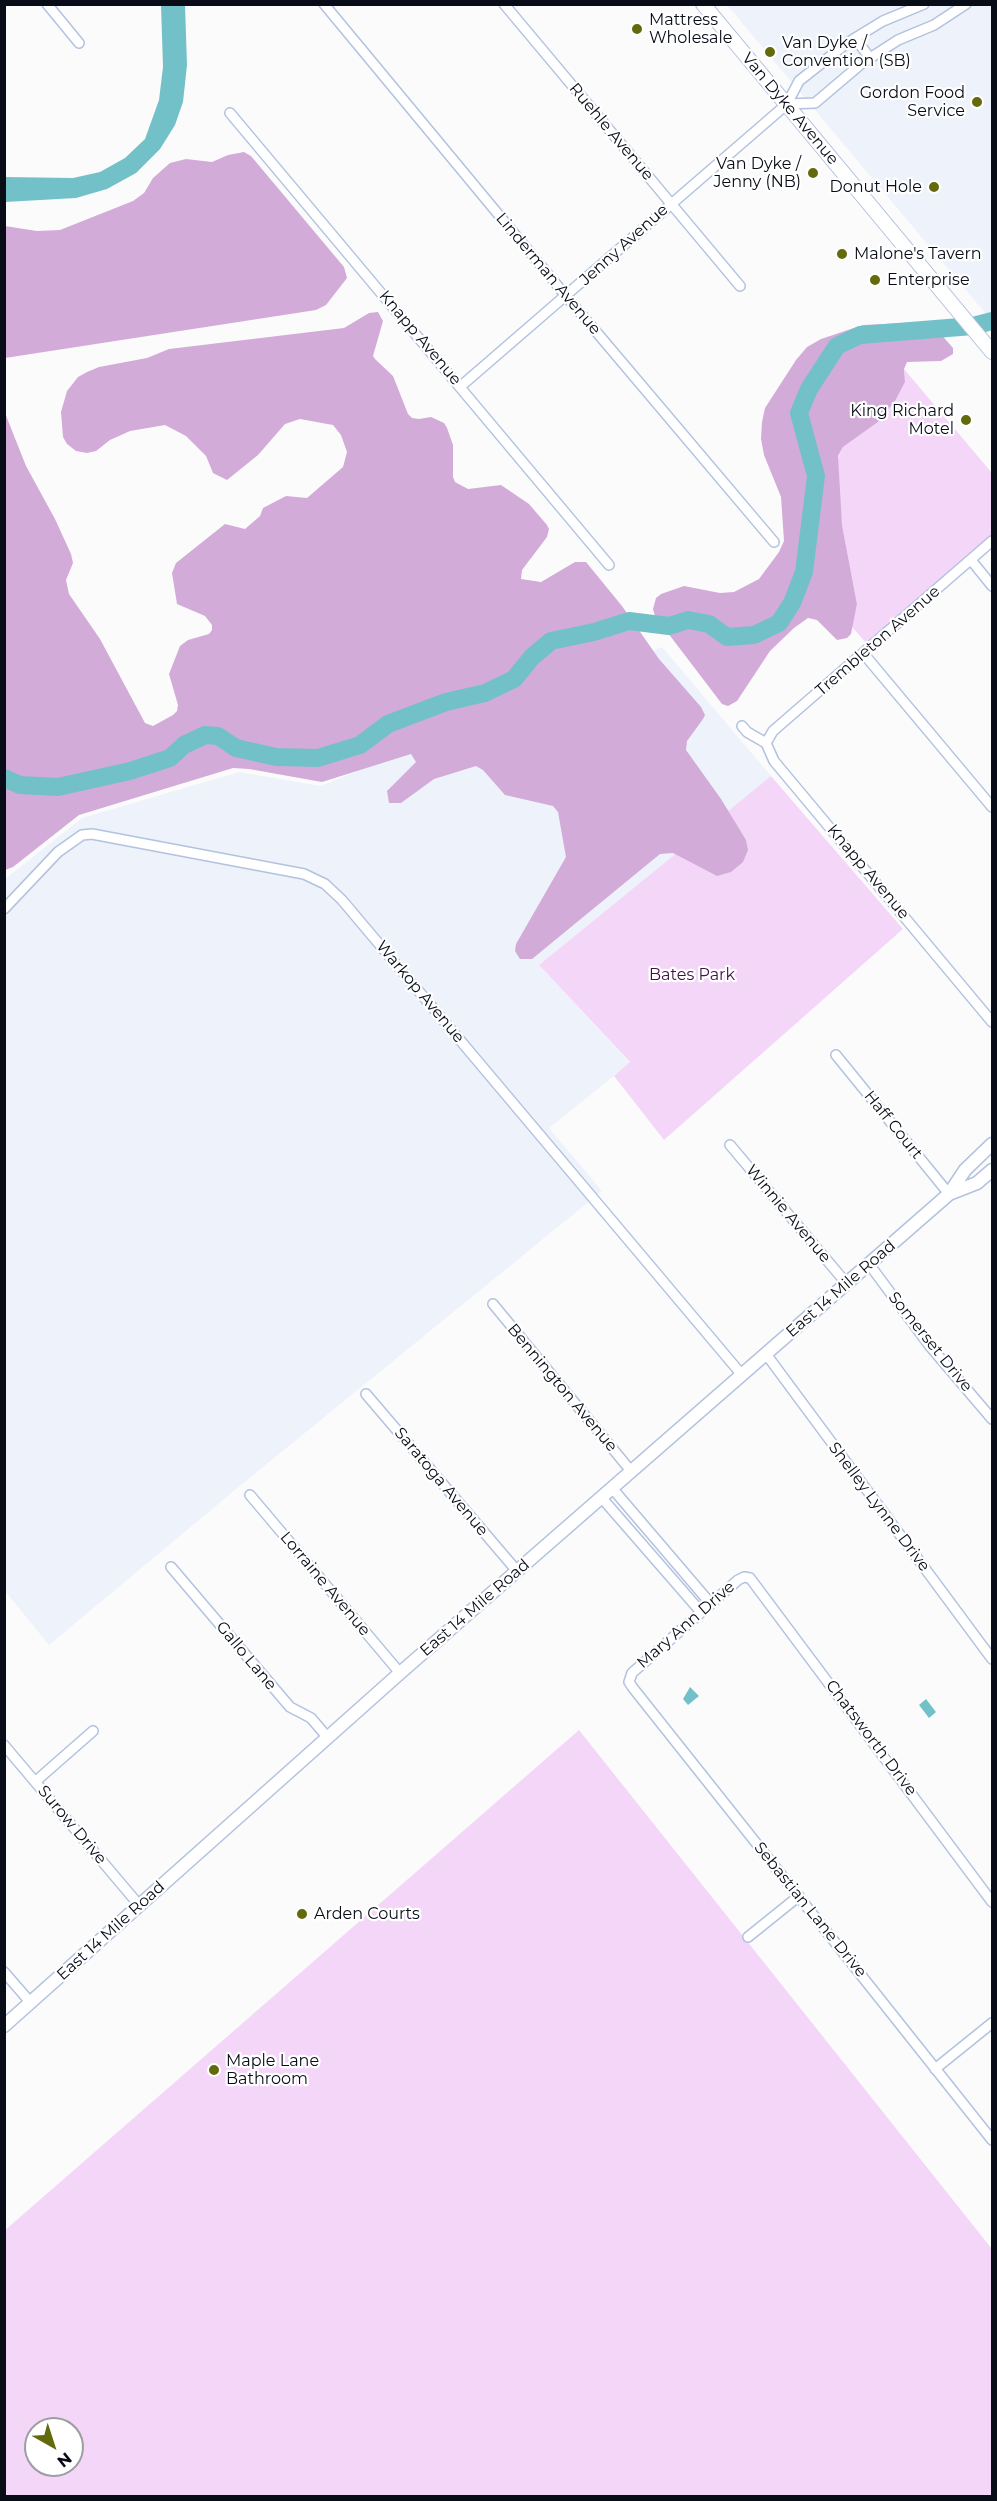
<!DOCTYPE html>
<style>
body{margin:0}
#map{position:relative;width:997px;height:2501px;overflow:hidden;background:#fbfbfb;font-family:Montserrat,sans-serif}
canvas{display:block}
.frame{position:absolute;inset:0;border:6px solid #070c16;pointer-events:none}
.north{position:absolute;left:24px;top:2417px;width:60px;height:60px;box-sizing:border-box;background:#fff;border:2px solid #9c9ea2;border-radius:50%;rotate:141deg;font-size:16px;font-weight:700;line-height:24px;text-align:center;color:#070c16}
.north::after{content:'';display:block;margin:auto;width:21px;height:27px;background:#636a0c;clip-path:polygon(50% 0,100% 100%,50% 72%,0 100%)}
</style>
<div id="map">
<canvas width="997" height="2501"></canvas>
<div class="frame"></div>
<div class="north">N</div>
</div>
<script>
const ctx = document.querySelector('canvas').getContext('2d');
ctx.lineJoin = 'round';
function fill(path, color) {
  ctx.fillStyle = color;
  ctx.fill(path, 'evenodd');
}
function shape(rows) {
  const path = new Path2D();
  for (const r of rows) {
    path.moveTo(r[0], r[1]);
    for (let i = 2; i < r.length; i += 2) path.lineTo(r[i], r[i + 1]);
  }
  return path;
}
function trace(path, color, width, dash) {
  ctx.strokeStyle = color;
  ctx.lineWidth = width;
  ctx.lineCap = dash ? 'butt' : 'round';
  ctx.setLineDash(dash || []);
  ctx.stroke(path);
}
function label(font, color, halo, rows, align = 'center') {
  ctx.font = font + ' Montserrat,sans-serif';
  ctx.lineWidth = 4.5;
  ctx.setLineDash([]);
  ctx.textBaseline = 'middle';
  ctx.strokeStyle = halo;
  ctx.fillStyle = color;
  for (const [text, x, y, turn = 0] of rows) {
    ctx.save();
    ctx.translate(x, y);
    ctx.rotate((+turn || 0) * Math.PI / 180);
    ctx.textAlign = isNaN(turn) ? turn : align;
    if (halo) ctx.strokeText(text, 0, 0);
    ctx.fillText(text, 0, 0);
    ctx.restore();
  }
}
const built = shape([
 [727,5,992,5,992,312,986,314],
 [662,647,771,776,539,965,630,1063,549,1128,602,1191,236,1489,49,1645,5,1591,5,879,82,818,239,772,321,786]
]);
const green = shape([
 [904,369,992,473,992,536,867,644,852,627,857,604,842,525,836,462,843,447,878,422,905,382],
 [771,776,903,929,664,1140,614,1076,630,1062,539,965],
 [579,1730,992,2249,992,2496,5,2496,4,2231],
 [36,2429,72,2429,72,2465,36,2465]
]);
const forest = shape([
 [244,152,251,156,344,267,347,278,326,305,316,310,5,358,5,226,37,231,60,230,133,201,144,193,153,178,170,163,186,159,212,162,228,155],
 [378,312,383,321,373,356,375,359,393,376,408,414,412,418,419,419,431,417,444,423,447,428,453,445,453,477,455,482,468,489,501,485,529,504,547,525,549,529,547,537,522,570,521,579,541,582,575,562,586,562,622,606,659,659,701,707,705,715,703,719,687,741,686,750,721,799,746,840,748,850,743,862,731,872,717,876,673,853,660,854,532,959,520,959,515,951,516,944,566,857,558,812,553,806,505,795,483,770,476,766,434,779,401,803,389,803,387,791,416,762,411,754,322,782,249,769,233,768,79,815,13,867,5,870,5,413,26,466,55,519,71,554,73,563,66,580,69,594,100,639,145,723,153,726,173,715,177,711,178,705,169,674,180,646,188,640,209,634,212,630,212,625,205,616,177,604,172,573,176,563,225,524,245,529,260,516,263,508,286,496,307,498,343,467,347,452,341,435,333,425,300,419,285,424,258,455,227,480,213,473,206,456,186,436,165,425,130,431,110,440,96,451,87,453,76,451,67,444,63,437,61,412,67,391,78,377,87,372,99,367,147,358,169,349,344,328,369,313],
 [926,322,932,324,953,348,953,354,941,361,907,362,904,369,905,382,895,401,878,422,843,447,838,456,842,525,857,604,851,634,847,638,837,640,817,620,808,618,794,628,770,651,737,701,728,706,722,704,655,616,653,609,656,598,661,594,684,586,720,593,734,592,759,579,779,552,784,541,781,497,764,455,761,439,762,422,765,408,796,360,807,347,821,339,863,325]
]);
const water = shape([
 [161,5,185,5,187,65,183,102,175,125,160,149,136,173,107,189,76,198,5,202,5,177,73,178,100,172,125,158,145,139,159,100,163,67],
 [690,1687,699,1696,688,1705,683,1699],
 [926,1699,936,1712,929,1718,919,1705]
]);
const river = shape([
 [4,778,20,785,58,787,130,771,170,758,184,745,205,735,218,736,236,748,276,757,318,758,360,745,388,724,446,702,485,693,514,679,532,657,551,641,594,632,629,621,669,626,688,620,709,624,727,637,754,635,779,623,792,603,804,572,816,476,799,413,809,389,837,346,860,335,973,326,992,321]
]);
const street = shape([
 [47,4,79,43],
 [324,4,566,296,774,542],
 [504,4,740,286],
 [855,38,870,58],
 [787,104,815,103,861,64,898,40,934,25,966,4],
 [230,113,609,565],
 [461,386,787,104,799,81,847,43,883,21,924,4],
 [971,560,992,586],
 [863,653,992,807],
 [742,726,747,732,766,743,774,761,992,1022],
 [766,743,773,731,992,541],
 [4,909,58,852,82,835,92,834,304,874,325,884,342,900,742,1375],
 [836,1055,949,1194],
 [730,1145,847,1284],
 [869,1264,929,1345,992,1419],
 [493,1304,631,1471],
 [766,1354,992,1659],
 [366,1394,517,1571],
 [612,1488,711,1604],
 [250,1495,400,1673],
 [601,1497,701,1612],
 [171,1567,290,1707,311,1718,328,1738],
 [4,1745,139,1905],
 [36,1781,93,1731],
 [992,1902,750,1578,744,1577,738,1580,632,1673,629,1682,633,1688,992,2140],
 [748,1937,799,1896],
 [4,1972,31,2003],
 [935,2069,992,2023]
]);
const secondary = shape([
 [949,1194,977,1183,992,1170],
 [4,2026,400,1673,949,1194,965,1170,992,1144]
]);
const primary = shape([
 [703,4,992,352]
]);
const markers = [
 [637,29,6,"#636a0c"],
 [770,52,6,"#636a0c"],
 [977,102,6,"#636a0c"],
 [813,173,6,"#636a0c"],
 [934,187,6,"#636a0c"],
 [842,254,6,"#636a0c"],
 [875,280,6,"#636a0c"],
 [966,420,6,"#636a0c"],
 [302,1914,6,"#636a0c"],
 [214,2070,6,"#636a0c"]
];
const poiNames = [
 ["Mattress",649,20],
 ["Wholesale",649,38],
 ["Van Dyke /",782,43],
 ["Convention (SB)",782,61],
 ["Gordon Food",965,93,"right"],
 ["Service",965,111,"right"],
 ["Van Dyke /",801,164,"right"],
 ["Jenny (NB)",801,182,"right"],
 ["Donut Hole",922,187,"right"],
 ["Malone's Tavern",854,254],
 ["Enterprise",887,280],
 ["King Richard",954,411,"right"],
 ["Motel",954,429,"right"],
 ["Arden Courts",314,1914],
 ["Maple Lane",226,2061],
 ["Bathroom",226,2079]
];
const streetNames = [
 ["Van Dyke Avenue",790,109,50],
 ["Ruehle Avenue",611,132,50],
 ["Jenny Avenue",624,245,-42],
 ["Linderman Avenue",548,274,50],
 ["Knapp Avenue",420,338,50],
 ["Trembleton Avenue",878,641,-41],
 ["Knapp Avenue",868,872,50],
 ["Warkop Avenue",420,992,50],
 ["Haff Court",893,1125,51],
 ["Winnie Avenue",788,1214,50],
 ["East 14 Mile Road",841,1289,-41],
 ["Somerset Drive",930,1342,51],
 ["Bennington Avenue",562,1388,50],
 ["Saratoga Avenue",441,1482,50],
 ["Shelley Lynne Drive",879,1507,53],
 ["Lorraine Avenue",325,1584,50],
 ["East 14 Mile Road",475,1608,-41],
 ["Mary Ann Drive",686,1625,-41],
 ["Gallo Lane",246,1656,50],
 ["Chatsworth Drive",871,1738,53],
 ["Surow Drive",72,1825,50],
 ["Sebastian Lane Drive",810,1910,51],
 ["East 14 Mile Road",111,1931,-42]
];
const parkNames = [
 ["Bates Park",692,975]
];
fill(built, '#eef2fa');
fill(green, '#f4d7f8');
fill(forest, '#d3abd9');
fill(water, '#73c1c8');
trace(river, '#73c1c8', 18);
trace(street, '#b2c2df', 12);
trace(secondary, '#b2c2df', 15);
trace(primary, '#b2c2df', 16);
trace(street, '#fff', 9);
trace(secondary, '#fff', 12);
trace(primary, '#fff', 14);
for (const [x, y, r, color] of markers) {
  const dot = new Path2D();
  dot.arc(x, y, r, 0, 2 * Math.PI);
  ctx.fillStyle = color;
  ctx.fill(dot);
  trace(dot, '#fff', 2);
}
label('16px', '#070c16', '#fff', poiNames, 'left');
label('16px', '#070c16', '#fff', streetNames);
label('16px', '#411048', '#fff', parkNames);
</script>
